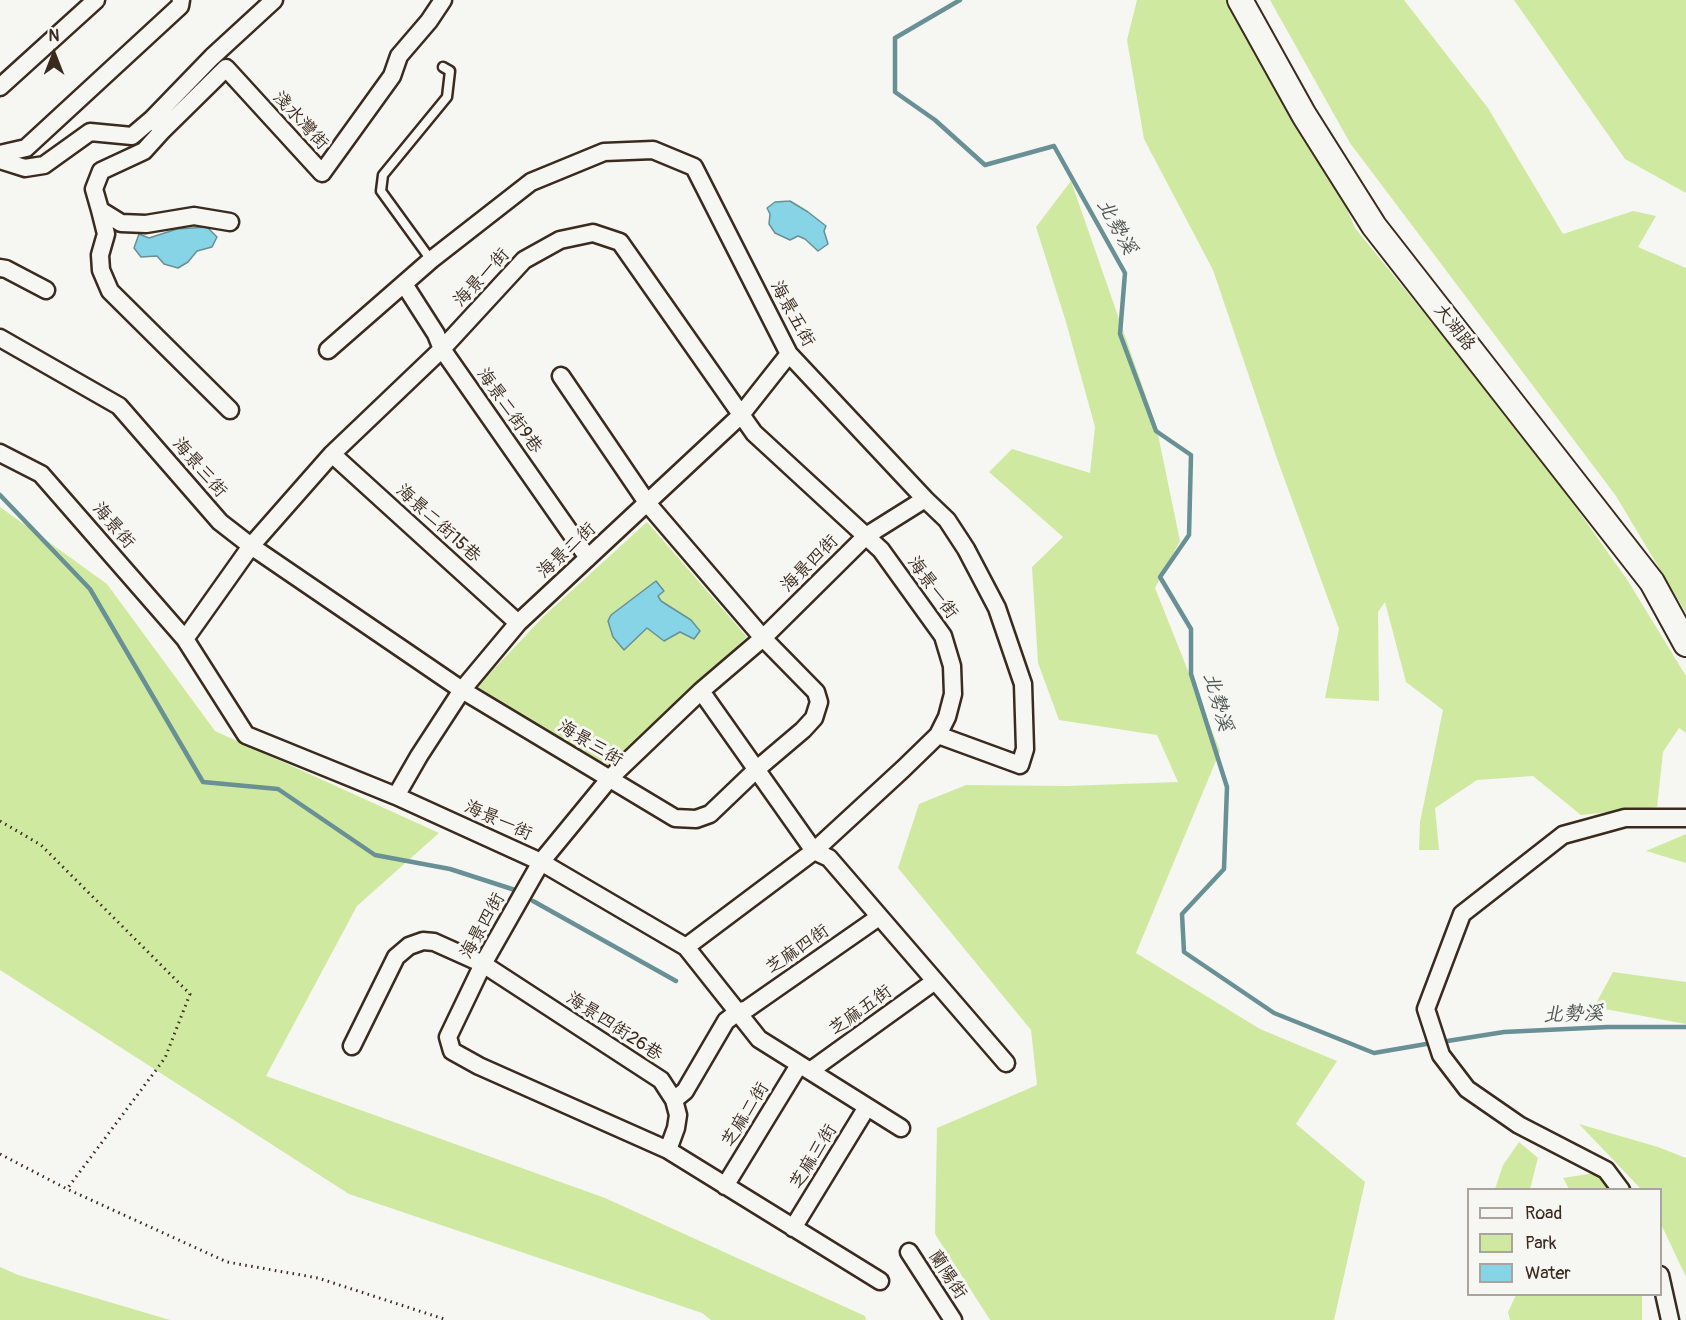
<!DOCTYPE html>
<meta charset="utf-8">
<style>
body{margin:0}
#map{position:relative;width:1686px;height:1320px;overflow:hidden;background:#f6f6f2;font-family:Pangolin,sans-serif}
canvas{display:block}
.legend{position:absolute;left:1467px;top:1188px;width:195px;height:108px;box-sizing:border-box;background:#f6f6f2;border:2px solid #aba49d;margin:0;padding:8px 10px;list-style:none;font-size:18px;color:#3b2a1e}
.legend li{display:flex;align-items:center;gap:12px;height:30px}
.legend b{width:30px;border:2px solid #aba49d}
.north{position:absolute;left:24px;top:24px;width:60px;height:60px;-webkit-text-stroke:4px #f6f6f2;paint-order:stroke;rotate:0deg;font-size:16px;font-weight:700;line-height:24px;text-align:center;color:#3b2a1e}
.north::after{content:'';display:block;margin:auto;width:21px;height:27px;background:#3b2a1e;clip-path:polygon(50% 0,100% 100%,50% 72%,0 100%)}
</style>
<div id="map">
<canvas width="1686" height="1320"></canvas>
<ul class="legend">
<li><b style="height:8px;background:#f6f6f2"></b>Road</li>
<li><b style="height:16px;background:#cfeaa0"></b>Park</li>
<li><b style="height:16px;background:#86d4e5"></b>Water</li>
</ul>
<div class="north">N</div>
</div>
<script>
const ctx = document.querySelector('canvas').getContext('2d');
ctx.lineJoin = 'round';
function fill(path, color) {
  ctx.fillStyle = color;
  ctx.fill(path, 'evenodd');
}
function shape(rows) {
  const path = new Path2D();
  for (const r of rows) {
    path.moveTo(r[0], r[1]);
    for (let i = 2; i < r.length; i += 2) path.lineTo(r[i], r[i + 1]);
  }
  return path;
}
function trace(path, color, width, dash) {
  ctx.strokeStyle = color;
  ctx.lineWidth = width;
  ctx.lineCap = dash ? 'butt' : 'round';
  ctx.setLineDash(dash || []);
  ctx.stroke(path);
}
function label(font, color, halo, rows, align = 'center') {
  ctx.font = font + ' Pangolin,"LXGW WenKai TC",sans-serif';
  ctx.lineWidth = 6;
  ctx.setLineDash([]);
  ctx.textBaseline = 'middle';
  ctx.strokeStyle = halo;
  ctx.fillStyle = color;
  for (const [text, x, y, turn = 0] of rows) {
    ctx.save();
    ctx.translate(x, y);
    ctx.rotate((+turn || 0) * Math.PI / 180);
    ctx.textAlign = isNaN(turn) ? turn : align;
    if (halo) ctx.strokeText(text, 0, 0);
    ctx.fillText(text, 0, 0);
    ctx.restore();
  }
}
const green = shape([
 [1137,0,1235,0,1329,167,1355,228,1533,447,1628,581,1686,676,1686,733,1679,728,1663,752,1657,807,1581,815,1533,776,1477,780,1435,808,1439,850,1419,850,1420,822,1443,710,1406,682,1385,602,1378,612,1379,701,1325,698,1339,629,1275,453,1213,270,1144,139,1127,40],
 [1270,0,1404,0,1488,108,1563,234,1633,211,1656,216,1638,247,1686,268,1686,613,1616,496,1350,143],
 [1514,0,1686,0,1686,193,1625,159],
 [1071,181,1156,425,1180,541,1155,588,1220,751,1136,953,1260,1029,1337,1061,1296,1124,1365,1182,1334,1320,990,1320,935,1234,937,1128,1037,1085,1031,1030,898,868,919,804,966,785,1067,786,1178,782,1157,735,1059,720,1038,663,1032,567,1063,537,989,472,1012,449,1090,473,1095,427,1066,322,1036,227],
 [0,507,107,584,215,731,439,833,357,906,266,1076,605,1198,865,1316,866,1320,711,1320,702,1313,349,1194,0,970],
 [647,522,747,637,608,771,477,687,544,616],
 [1686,834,1686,863,1646,851],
 [1613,972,1686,982,1686,1024,1594,1007],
 [1579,1124,1658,1147,1686,1158,1686,1277,1661,1224,1660,1190,1641,1189],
 [1519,1142,1538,1158,1530,1189,1495,1189,1503,1165],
 [1601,1172,1608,1189,1569,1189,1563,1178],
 [0,1267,18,1275,170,1320,0,1320],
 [1516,1295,1642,1295,1642,1320,1510,1320,1508,1312]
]);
const water = shape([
 [790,201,808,212,826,226,824,231,828,244,818,251,805,239,798,236,790,240,775,233,769,224,770,214,767,208,775,202,790,201],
 [207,227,217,237,212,247,197,251,188,262,178,268,164,264,157,256,141,257,134,248,139,234,149,238,177,229,207,227],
 [656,581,664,591,658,596,661,601,691,620,700,631,694,639,680,632,664,641,647,628,624,650,613,637,608,621,611,615,656,581]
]);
const stream = shape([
 [960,0,895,38,895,92,935,120,985,165,1054,146,1125,273,1120,334,1156,431,1191,455,1189,535,1160,577,1191,629,1191,674,1227,787,1224,869,1182,914,1184,952,1274,1013,1374,1053,1432,1043],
 [0,495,90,589,203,782,278,789,375,855,450,869,515,890],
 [533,901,676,981],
 [1441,1042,1504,1032,1608,1027,1686,1027]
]);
const path = shape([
 [0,821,41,845,190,994,165,1058,67,1189],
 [0,1154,67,1189,227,1262,318,1278,447,1320]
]);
const lane = shape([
 [431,260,381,191,383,175,447,97,450,71,443,67]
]);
const street = shape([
 [0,87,96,0],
 [152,119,212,57,274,0],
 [163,130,144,151,101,171,94,189,100,210,121,223,146,224,194,216,230,222],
 [0,154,26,148,180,6,181,0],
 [0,160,25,168,44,165,90,132,132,136,152,119,163,130,226,68,322,173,392,76,399,56,429,21,443,0],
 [100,210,106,234,100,255,101,270,110,291,230,410],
 [0,268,6,269,46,290],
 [404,284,436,334,442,349,588,558],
 [0,338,119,406,220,522,251,546,462,690,675,818,696,819,710,814,757,769,803,730,814,718,819,702,816,692,763,638,648,504,561,376],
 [328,350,431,260,531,182,604,152,653,150,694,167,789,354,925,499,947,520,966,549,997,608,1023,684,1025,749,1020,765,938,735],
 [0,453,41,474,185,639,246,735,396,796,541,862,686,947,814,851,903,769,938,735,947,717,953,694,952,666,943,636,881,550,754,433,620,242,593,233,560,240,524,260,442,349,332,454,251,546,185,639],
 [332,454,518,623],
 [701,691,814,851,829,858,1006,1063],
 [396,796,419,756,462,690,518,623,740,416,789,354],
 [686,947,759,1039,901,1128],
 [352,1046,396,957,409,946,423,941,434,942,483,964,661,1080,674,1100,678,1115,676,1128,668,1150],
 [810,1071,935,981],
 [674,1100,685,1091,726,1021,738,1012,747,1009,879,917],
 [725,1186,799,1065],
 [1621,1190,1606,1170,1519,1125,1467,1089,1441,1055,1426,1009,1462,914,1563,835,1625,818,1686,818],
 [793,1228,867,1107],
 [909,1252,953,1320],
 [1660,1275,1670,1320],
 [880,1281,668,1150,479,1066,452,1051,448,1037,483,964,541,862,610,778,701,691,763,638,866,536,925,499]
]);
const secondary = shape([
 [1240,0,1304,115,1374,226,1652,582,1686,644]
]);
const streetNames = [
 ["淺水灣街",300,121,47],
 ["海景一街",482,278,-47],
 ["海景五街",792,314,61],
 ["大湖路",1454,328,52],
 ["海景二街9巷",509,411,55],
 ["海景三街",199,468,49],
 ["海景二街15巷",438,524,42],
 ["海景街",113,526,49],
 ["海景二街",567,551,-43],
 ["海景四街",810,564,-45],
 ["海景一街",932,588,54],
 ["海景三街",590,744,31],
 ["海景一街",498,821,24],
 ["海景四街",483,926,-61],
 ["芝麻四街",798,950,-35],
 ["芝麻五街",861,1011,-36],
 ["海景四街26巷",614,1027,33],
 ["芝麻二街",746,1115,-58],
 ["芝麻三街",814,1157,-58],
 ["蘭陽街",947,1275,57]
];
const waterNames = [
 ["北勢溪",1116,227,61],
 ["北勢溪",1217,702,74],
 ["北勢溪",1573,1015,-2]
];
fill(green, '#cfeaa0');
fill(water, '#86d4e5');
trace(water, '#689095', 1.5);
trace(stream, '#689095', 4.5);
trace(lane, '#3b2a1e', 13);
trace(street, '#3b2a1e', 21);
trace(secondary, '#3b2a1e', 28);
trace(path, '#3b2a1e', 3, [1.5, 4.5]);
trace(lane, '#f6f6f2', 8);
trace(street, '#f6f6f2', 16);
trace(secondary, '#f6f6f2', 24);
label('18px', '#3b2a1e', '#f6f6f2', streetNames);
label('italic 20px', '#4e5450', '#f6f6f2', waterNames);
</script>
